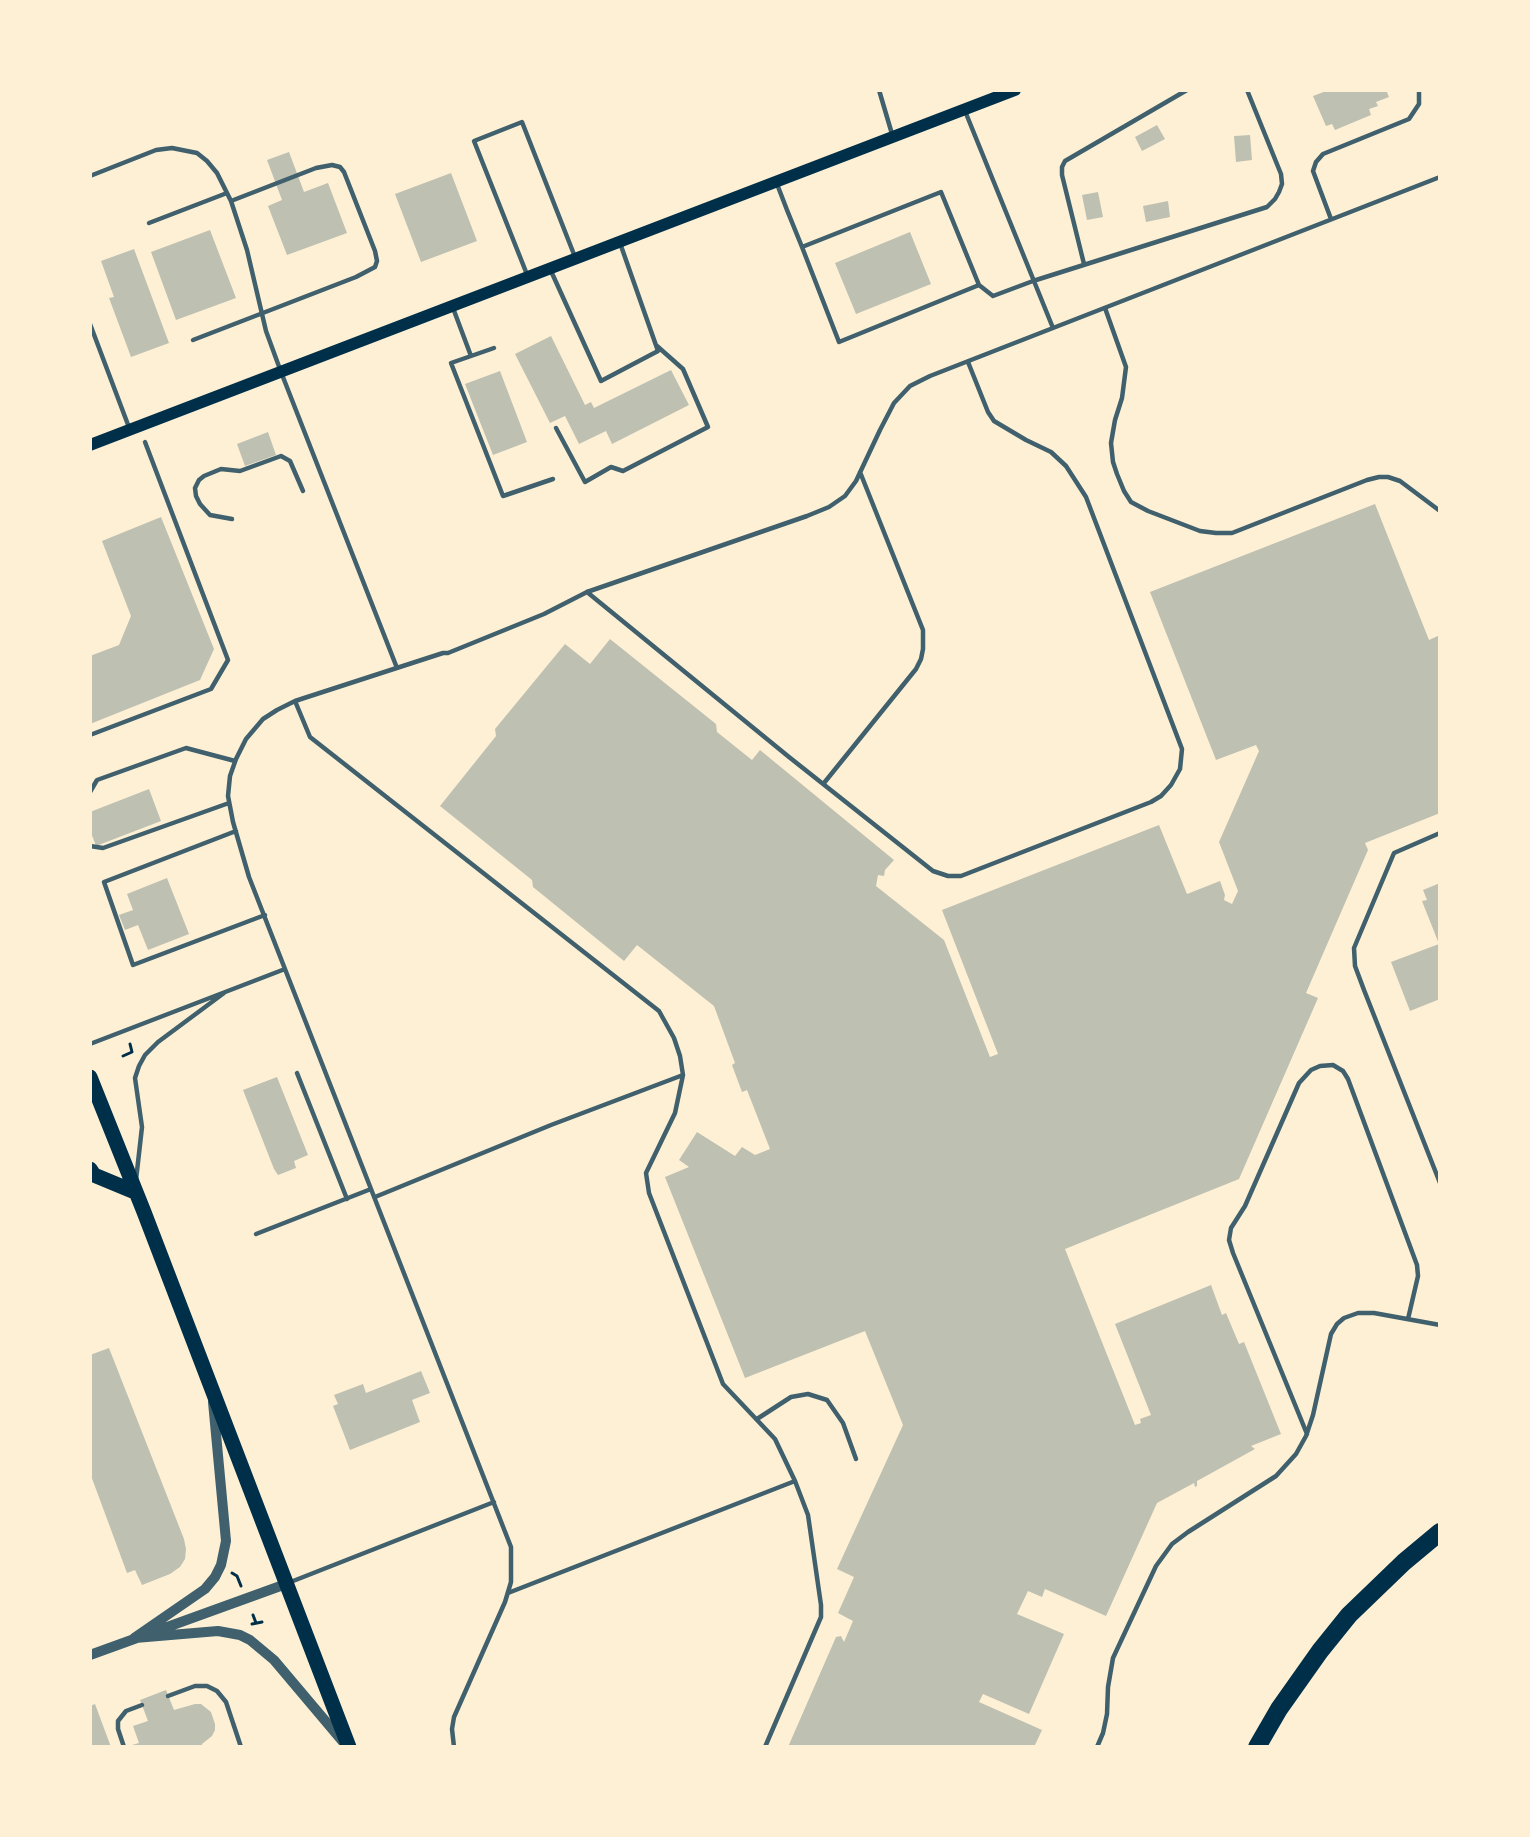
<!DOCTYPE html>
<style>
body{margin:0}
#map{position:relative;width:1530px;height:1837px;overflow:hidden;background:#fdf0d5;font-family:Quicksand,sans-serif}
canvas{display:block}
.frame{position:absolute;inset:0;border:92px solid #fdf0d5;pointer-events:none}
</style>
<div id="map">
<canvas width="1530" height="1837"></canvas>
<div class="frame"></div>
</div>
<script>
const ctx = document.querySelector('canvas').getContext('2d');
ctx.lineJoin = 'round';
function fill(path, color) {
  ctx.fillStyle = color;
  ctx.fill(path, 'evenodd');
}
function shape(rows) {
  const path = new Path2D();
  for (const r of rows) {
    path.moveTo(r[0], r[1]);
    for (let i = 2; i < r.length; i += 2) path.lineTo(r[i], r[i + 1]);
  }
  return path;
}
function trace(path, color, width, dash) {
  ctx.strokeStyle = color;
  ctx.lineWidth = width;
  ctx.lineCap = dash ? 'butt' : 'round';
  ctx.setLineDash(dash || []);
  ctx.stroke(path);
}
const building = shape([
 [1329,90,1386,90,1389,97,1376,102,1378,106,1369,109,1371,115,1335,130,1332,124,1326,126,1313,96],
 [1157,125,1165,139,1142,151,1135,137],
 [1250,135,1252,160,1236,162,1234,136],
 [289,152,304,192,328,183,347,233,287,255,268,206,282,200,267,160],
 [451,173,477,241,421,262,395,194],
 [1098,192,1103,217,1087,220,1082,195],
 [1168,201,1170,217,1146,222,1143,206],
 [210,230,236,298,176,320,151,252],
 [910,232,931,284,856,314,835,263],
 [134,249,169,343,131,357,109,298,114,297,101,261],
 [551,336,585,405,591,402,594,408,671,370,689,405,612,444,606,431,579,444,565,416,550,423,515,354],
 [500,371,527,442,493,455,465,384],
 [268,432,276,455,245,466,237,444],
 [1375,504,1429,640,1440,635,1440,813,1365,843,1368,850,1306,993,1318,998,1239,1179,1065,1249,1135,1425,1141,1423,1140,1419,1151,1415,1115,1324,1211,1285,1222,1315,1226,1313,1239,1344,1244,1342,1281,1434,1251,1446,1255,1449,1197,1481,1197,1486,1195,1487,1194,1483,1157,1503,1106,1616,1045,1589,1042,1597,1028,1591,1017,1614,1064,1634,1029,1714,983,1694,979,1702,1042,1730,1035,1745,1038,1747,788,1747,836,1637,841,1636,844,1642,853,1621,838,1613,854,1577,837,1569,903,1425,865,1331,745,1378,665,1177,689,1167,679,1160,697,1132,735,1156,742,1147,755,1155,770,1149,747,1090,742,1092,732,1065,735,1063,714,1006,637,945,624,961,533,887,532,880,440,806,496,736,495,729,565,644,590,664,610,639,716,724,717,732,752,760,760,750,894,860,885,870,884,876,878,875,876,886,944,940,990,1057,998,1054,942,910,1159,825,1187,894,1220,881,1225,895,1224,900,1232,904,1238,891,1219,842,1259,751,1256,745,1216,760,1150,592],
 [161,517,214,649,200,680,90,724,90,656,119,645,131,616,102,541],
 [149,789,161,821,96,846,90,830,90,812],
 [167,878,189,934,148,950,138,925,125,930,119,915,133,910,127,894],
 [1440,883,1440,999,1410,1011,1391,962,1439,944,1422,901,1427,900,1423,890],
 [277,1077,308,1155,294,1161,296,1168,278,1175,274,1169,243,1090],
 [109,1348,184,1539,186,1549,185,1559,180,1567,170,1574,142,1585,135,1570,127,1573,90,1473,90,1355],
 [421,1371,430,1393,412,1400,420,1422,350,1450,333,1406,338,1404,334,1395,363,1384,366,1393],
 [166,1690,174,1710,195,1704,201,1704,211,1712,215,1724,215,1730,212,1736,202,1744,202,1747,133,1747,132,1745,139,1743,133,1726,148,1721,140,1700],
 [95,1704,111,1747,90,1747,90,1706]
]);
const path = shape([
 [123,1056,132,1052,130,1044],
 [232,1573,237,1576,241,1586],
 [253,1615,256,1623],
 [252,1624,262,1622]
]);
const service = shape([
 [879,90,892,134],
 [965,111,1053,328],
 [90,176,156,150,172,148,197,153,207,161,217,173,231,201,247,250,266,331,281,372,397,668],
 [777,184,787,210,802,247,839,342,979,285,941,192,802,247],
 [1331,219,1313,171,1316,162,1323,154,1409,119,1419,104,1419,90],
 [149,223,227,193],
 [1084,264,1062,175,1062,167,1065,161,1187,90],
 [551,271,601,381,658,351,620,243],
 [528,277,474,141,522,122,575,257],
 [979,285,993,296,1033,281,1267,207,1275,199,1279,192,1282,184,1281,174,1247,90],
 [453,308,471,356],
 [1105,308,1126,367,1122,398,1115,420,1111,443,1113,462,1117,474,1124,491,1131,502,1148,511,1200,531,1216,533,1232,533,1367,480,1379,477,1388,477,1400,481,1440,511],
 [90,324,130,430],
 [193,340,356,277,375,267,377,261,375,251,344,172,340,167,332,165,316,168,231,201],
 [494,348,451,363,503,496,553,479],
 [556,428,585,482,611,467,623,471,708,427,683,369,657,346],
 [232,519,210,515,200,504,196,496,195,488,199,480,204,476,221,469,240,471,281,456,290,461,303,491],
 [587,592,789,757,933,871,948,876,961,876,1151,802,1161,796,1171,785,1180,769,1182,749,1086,497,1066,466,1051,452,1026,440,994,421,988,412,968,362],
 [295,701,310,737,659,1011,674,1038,680,1056,683,1075,675,1113,646,1173,649,1193,723,1384,775,1439,795,1481,808,1515,821,1605,821,1617,765,1747],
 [90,735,211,689,228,660,145,442],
 [824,783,916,669,921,659,923,649,923,630,860,472],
 [90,792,97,780,186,748,235,761],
 [236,831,104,882,133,965,265,915],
 [1440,833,1394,853,1354,948,1355,966,1364,990,1440,1183],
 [90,846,103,848,229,803],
 [90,1044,285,969],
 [297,1073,347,1199],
 [136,1180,142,1127,135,1078,139,1066,145,1055,158,1042,224,993],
 [375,1197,551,1125,683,1075],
 [256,1234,371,1189],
 [757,1419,791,1397,808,1394,827,1400,843,1423,856,1459],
 [1307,1434,1233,1253,1229,1240,1231,1228,1245,1206,1299,1083,1311,1070,1320,1066,1333,1065,1343,1071,1348,1079,1417,1265,1418,1276,1408,1319],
 [288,1583,494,1502],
 [508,1593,795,1481],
 [168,1696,195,1686,207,1686,217,1691,226,1702,241,1747],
 [124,1747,118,1729,118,1721,126,1711,142,1705],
 [454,1747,452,1729,454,1717,505,1602,511,1582,511,1547,249,877,233,822,228,796,230,776,236,759,246,739,263,719,277,710,295,701,443,653,448,653,544,614,587,592,807,516,829,507,845,496,856,481,880,430,894,403,910,386,930,376,1440,177],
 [1097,1747,1103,1733,1107,1714,1108,1687,1113,1658,1156,1566,1172,1544,1188,1532,1276,1476,1296,1454,1306,1436,1313,1415,1331,1334,1337,1324,1344,1318,1358,1313,1374,1313,1440,1325]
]);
const tertiary = shape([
 [134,1638,205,1589,215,1577,221,1565,226,1541,213,1402],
 [135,1638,218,1631,240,1635,250,1640,274,1660,344,1743],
 [90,1655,286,1584]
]);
const secondary = shape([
 [90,445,1015,90]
]);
const primary = shape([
 [90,1077,144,1212,349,1747],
 [90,1169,94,1175,135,1192]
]);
const motorway = shape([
 [1257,1747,1279,1709,1320,1651,1349,1615,1404,1562,1440,1532]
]);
fill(building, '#bec0b2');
trace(path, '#003049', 3);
trace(service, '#3f606c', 4.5);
trace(tertiary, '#3f606c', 10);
trace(secondary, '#003049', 12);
trace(primary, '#003049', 15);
trace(motorway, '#003049', 18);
</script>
